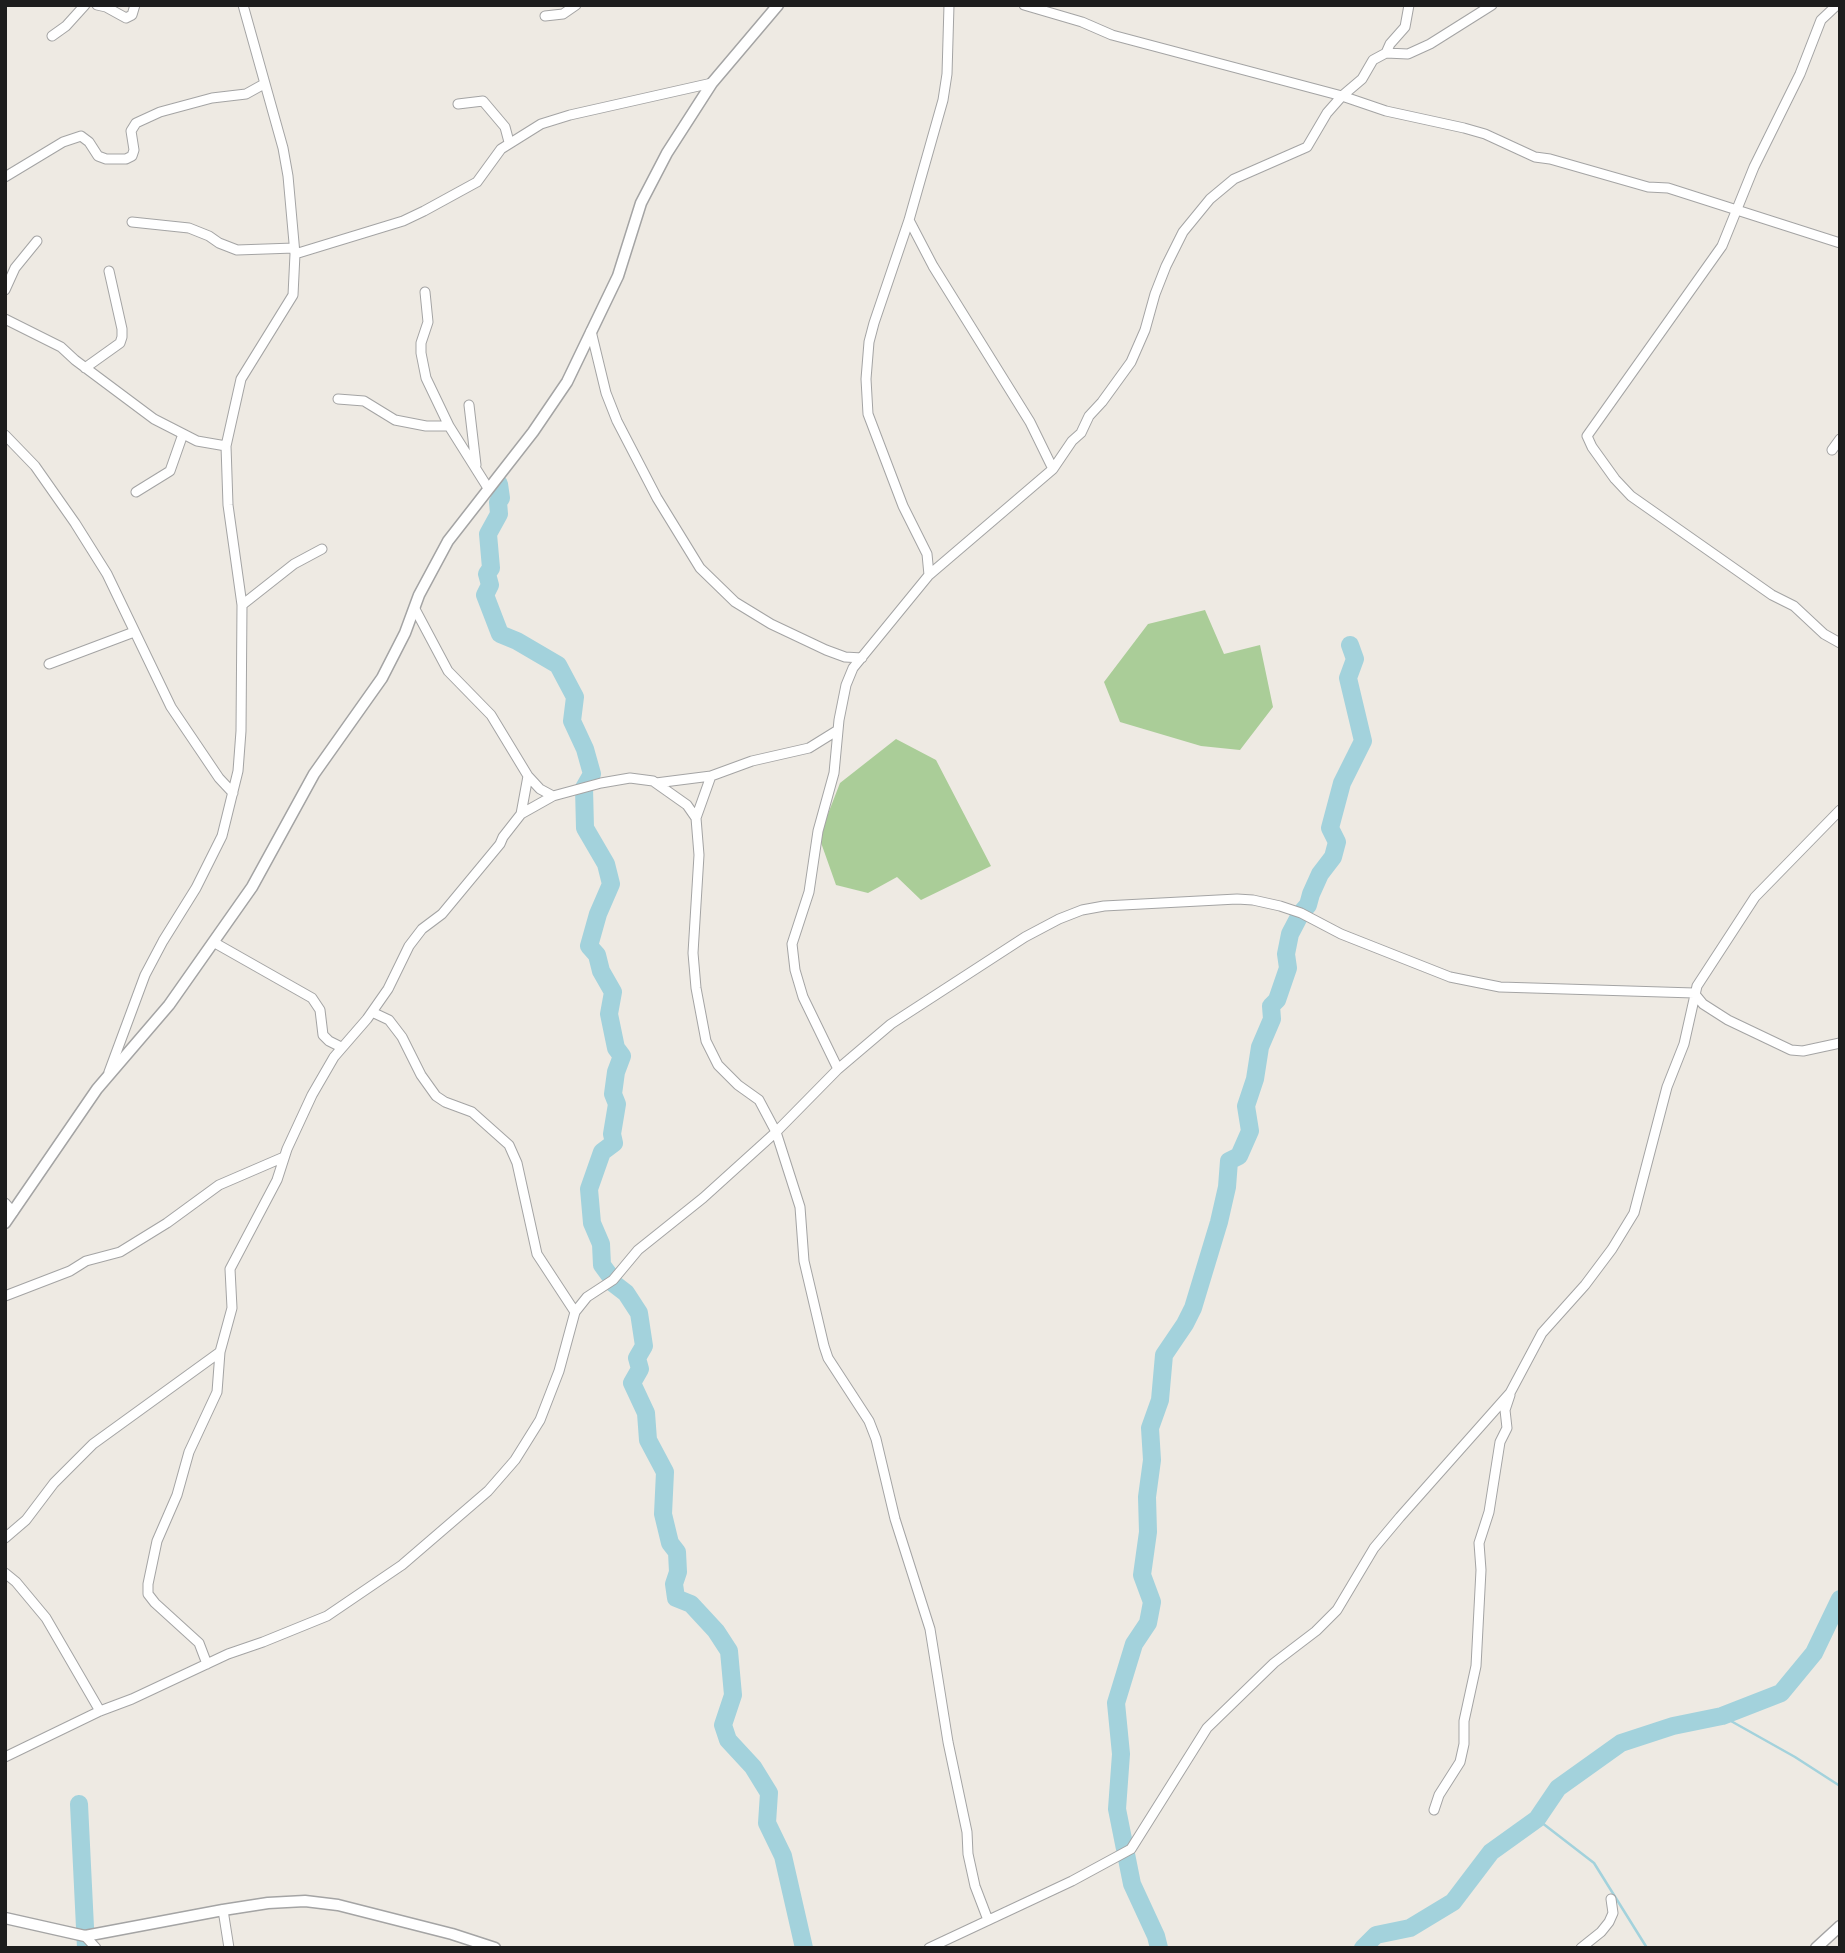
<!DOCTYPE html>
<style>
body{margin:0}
#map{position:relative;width:1845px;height:1953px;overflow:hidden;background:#eeeae3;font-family:"Roboto Condensed",sans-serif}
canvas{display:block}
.frame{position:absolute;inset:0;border:7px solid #1d1d1d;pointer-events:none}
</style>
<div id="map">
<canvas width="1845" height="1953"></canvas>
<div class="frame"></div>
</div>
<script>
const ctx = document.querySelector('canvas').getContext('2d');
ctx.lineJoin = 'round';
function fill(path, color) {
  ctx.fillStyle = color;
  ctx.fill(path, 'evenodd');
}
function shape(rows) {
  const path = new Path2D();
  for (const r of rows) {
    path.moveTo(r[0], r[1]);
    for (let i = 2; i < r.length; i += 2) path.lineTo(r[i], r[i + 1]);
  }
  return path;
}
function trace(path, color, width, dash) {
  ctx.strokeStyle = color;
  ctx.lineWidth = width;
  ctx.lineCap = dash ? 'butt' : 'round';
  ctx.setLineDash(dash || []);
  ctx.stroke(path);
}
const forest = shape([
 [1205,610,1224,654,1260,645,1273,707,1240,750,1201,746,1120,722,1104,682,1148,624],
 [896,739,936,760,991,866,921,900,897,877,868,893,836,885,819,837,840,783]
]);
const stream = shape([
 [1722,1716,1795,1757,1840,1786],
 [1537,1819,1594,1863,1647,1948]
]);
const river = shape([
 [499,484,501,498,498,502,499,514,488,534,491,568,487,574,490,585,485,595,500,634,517,641,558,665,575,697,572,721,585,749,592,774,584,788,585,828,606,864,611,884,598,914,589,946,597,955,601,971,613,992,609,1014,616,1048,622,1056,616,1072,613,1094,617,1104,612,1134,614,1143,602,1152,589,1189,592,1223,601,1244,602,1265,613,1280,613,1283,626,1293,639,1313,644,1346,637,1358,640,1369,632,1383,646,1413,648,1440,665,1472,663,1514,670,1543,677,1552,678,1572,674,1584,676,1598,691,1604,716,1631,729,1651,733,1695,723,1725,728,1740,753,1767,769,1793,767,1823,783,1856,804,1948],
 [79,1804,86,1948],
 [1159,1948,1156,1936,1132,1884,1117,1809,1121,1754,1116,1703,1134,1644,1148,1623,1152,1602,1142,1575,1148,1532,1147,1497,1152,1460,1150,1428,1160,1400,1164,1355,1185,1324,1193,1308,1219,1222,1227,1187,1229,1161,1239,1156,1250,1131,1246,1106,1255,1079,1260,1047,1272,1019,1271,1006,1277,1000,1288,968,1286,954,1290,934,1301,913,1308,905,1311,894,1320,874,1333,857,1337,842,1330,828,1342,783,1363,741,1348,678,1355,659,1350,645],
 [1363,1948,1376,1935,1410,1928,1453,1902,1491,1852,1537,1819,1558,1788,1621,1743,1673,1726,1722,1716,1781,1693,1814,1653,1840,1599]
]);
const minor = shape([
 [97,5,106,7,126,18,132,15,135,5],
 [1024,5,1082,22,1112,35,1342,96,1386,111,1464,128,1485,134,1535,157,1550,159,1648,187,1668,188,1840,243],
 [1837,5,1821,20,1800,74,1754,167,1722,246,1587,436,1592,447,1615,479,1631,496,1772,595,1794,606,1824,634,1840,643],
 [545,16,563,14,576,5],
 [52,36,66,26,85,5],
 [1386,53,1390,44,1405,27,1409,5],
 [458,104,483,101,505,127,509,142],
 [5,177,63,142,81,136,89,142,98,156,106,159,126,159,132,156,134,150,131,131,136,123,160,112,212,98,246,94,264,84],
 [909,220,933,266,1030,422,1053,469],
 [132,222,189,228,209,236,219,243,237,250,294,248],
 [295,254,403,221,424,211,477,182,501,149,541,124,570,115,712,83],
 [5,290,15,268,37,241],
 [425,292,428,322,421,343,421,353,426,378,449,426,488,488],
 [5,319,61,347,75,360,154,419,197,441,226,446],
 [591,331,606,393,617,421,657,498,700,568,735,602,771,624,826,650,845,657,862,658],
 [85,368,120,343,122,337,122,329,109,271],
 [338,399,364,401,395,420,426,426,449,426],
 [469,405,476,465],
 [5,435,35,466,75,523,107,574,171,707,219,778,233,793],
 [1832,450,1840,439],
 [136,492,170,471,183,434],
 [929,575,1053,469,1072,441,1081,433,1089,416,1102,402,1131,362,1145,330,1155,294,1166,266,1183,232,1210,199,1234,179,1307,147,1327,113,1342,96,1362,79,1373,60,1386,53,1408,54,1430,44,1492,5],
 [242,605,294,564,322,549],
 [415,609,448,671,491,715,528,776,540,789,553,796],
 [49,664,134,632],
 [711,776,752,761,809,748,838,730],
 [656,783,711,776,696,818],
 [521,814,528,776],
 [215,943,312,998,320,1010,323,1035,329,1041,341,1047],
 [372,1012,389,1020,402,1037,421,1075,436,1096,445,1102,472,1112,509,1145,517,1163,537,1254,575,1312],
 [838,1069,803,997,795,970,792,944,809,892,818,831,834,773,839,720,846,685,853,668,929,575,927,554,903,506,868,414,866,379,869,342,874,323,909,220,943,100,947,74,949,5],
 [109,1072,145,975,163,941,196,888,222,836,238,771,241,731,242,605,228,505,226,446,241,379,293,295,295,254,288,176,283,148,243,5],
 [5,1203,13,1212],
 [5,1296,70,1271,86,1261,120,1252,167,1223,219,1185,284,1157],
 [5,1538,26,1520,54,1483,93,1444,220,1352],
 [5,1573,16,1582,46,1618,100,1711],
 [207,1664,199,1643,155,1603,148,1594,148,1584,157,1541,177,1495,189,1452,217,1392,220,1352,232,1308,230,1269,277,1180,287,1149,312,1095,334,1057,367,1019,388,989,409,946,422,929,442,914,500,844,503,837,521,814,553,796,601,783,630,778,653,781,687,805,696,818,699,855,693,953,696,988,706,1041,718,1065,738,1085,759,1100,776,1132,800,1207,804,1261,824,1346,828,1358,869,1421,876,1439,895,1519,930,1629,948,1742,967,1832,968,1854,975,1886,988,1920],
 [5,1757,100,1711,132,1699,228,1654,263,1642,327,1616,402,1565,488,1491,515,1460,540,1420,559,1371,575,1312,587,1297,613,1280,638,1250,703,1198,776,1132,838,1069,891,1024,1025,937,1059,919,1082,910,1104,906,1237,899,1253,900,1280,906,1301,913,1341,934,1450,977,1500,987,1694,993,1703,1004,1728,1020,1791,1050,1803,1051,1840,1043],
 [1434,1810,1439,1795,1460,1762,1464,1744,1464,1721,1476,1666,1481,1570,1479,1543,1489,1512,1500,1442,1507,1428,1505,1410,1510,1395],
 [223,1910,229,1948],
 [85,1936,96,1948],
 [929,1948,1072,1881,1131,1849,1207,1728,1274,1663,1316,1631,1337,1610,1374,1548,1400,1517,1510,1393,1542,1333,1585,1285,1612,1249,1634,1213,1667,1087,1684,1044,1697,986,1755,897,1840,810],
 [1581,1948,1601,1932,1609,1922,1613,1913,1611,1899]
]);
const tertiary = shape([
 [5,1223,97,1089,169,1005,252,887,314,774,382,678,405,633,419,595,448,541,533,432,567,382,618,276,641,203,667,153,712,83,778,5],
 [5,1918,85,1936,223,1910,268,1903,305,1901,338,1905,452,1934,495,1948],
 [1816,1948,1840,1926]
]);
fill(forest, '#aacd98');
trace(stream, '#a3d2dc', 2.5);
trace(river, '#a3d2dc', 18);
trace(minor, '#a4a4a4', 11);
trace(tertiary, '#a4a4a4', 13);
trace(minor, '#fff', 9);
trace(tertiary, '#fff', 10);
</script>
